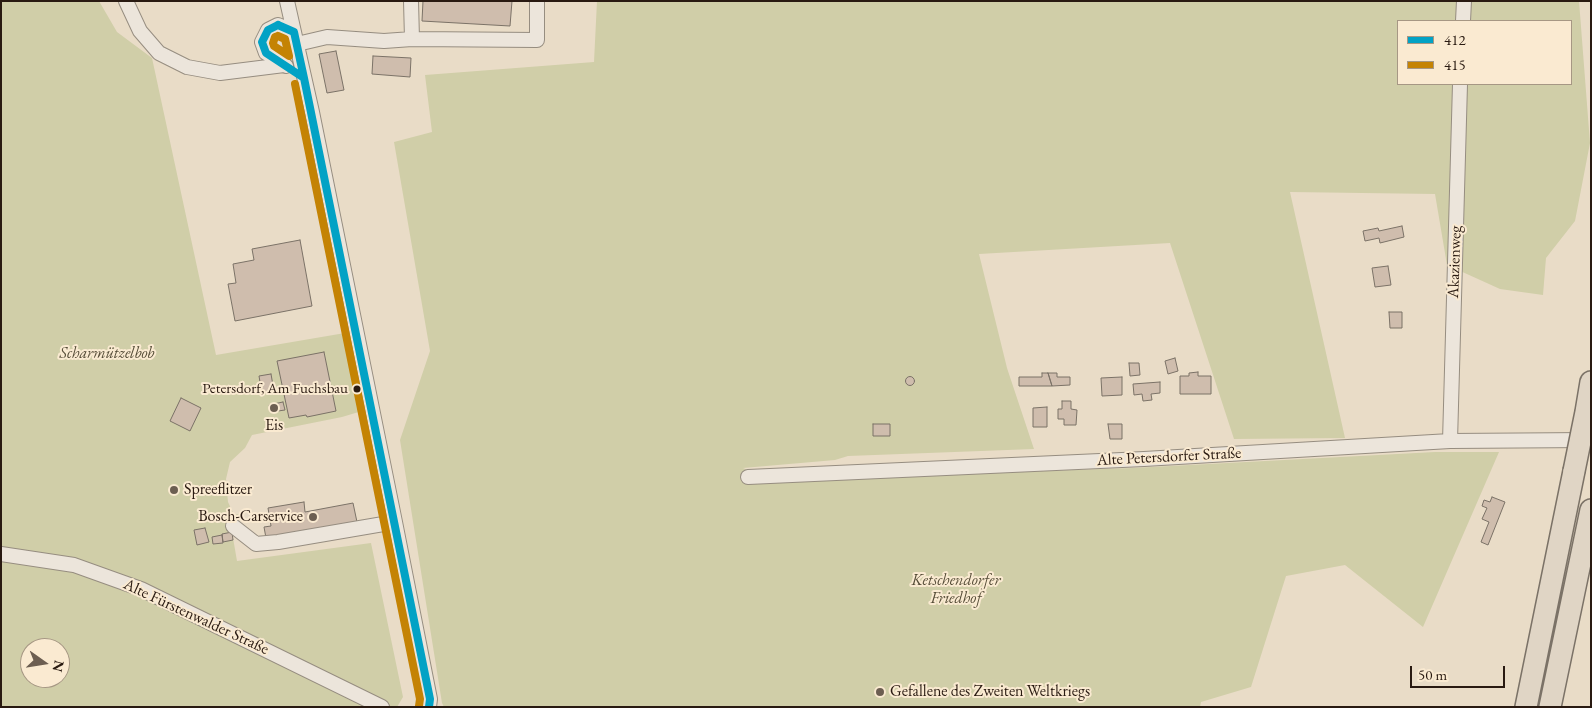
<!DOCTYPE html>
<meta charset="utf-8">
<style>
body{margin:0}
#map{position:relative;width:1592px;height:708px;overflow:hidden;background:#e9dcc7;font-family:"EB Garamond",serif}
canvas{display:block}
.frame{position:absolute;inset:0;border:2px solid #291a11;pointer-events:none}
.legend{position:absolute;left:1397px;top:20px;width:175px;height:65px;box-sizing:border-box;background:#faead1;border:1px solid #a69784;margin:0;padding:6px 9px;list-style:none;font-size:15px;color:#291a11}
.legend li{display:flex;align-items:center;gap:10px;height:25px}
.legend b{width:25px;border:1px solid #a69784}
.north{position:absolute;left:20px;top:638px;width:50px;height:50px;box-sizing:border-box;background:#faead1;border:1px solid #a69784;border-radius:50%;rotate:103deg;font-size:14px;font-weight:700;line-height:20px;text-align:center;color:#291a11}
.north::after{content:'';display:block;margin:auto;width:18px;height:22px;background:#6c5e51;clip-path:polygon(50% 0,100% 100%,50% 72%,0 100%)}
.scale{position:absolute;left:1410px;top:666px;width:95px;height:22px;box-sizing:border-box;border:2px solid #291a11;border-top:0;padding-left:6px;font-size:15px;line-height:18px;white-space:nowrap;color:#291a11;-webkit-text-stroke:4px #faead1;paint-order:stroke}
</style>
<div id="map">
<canvas width="1592" height="708"></canvas>
<div class="frame"></div>
<ul class="legend">
<li><b style="height:6px;background:#02a2c5"></b>412</li>
<li><b style="height:6px;background:#c48304"></b>415</li>
</ul>
<div class="north">N</div>
<div class="scale">50 m</div>
</div>
<script>
const ctx = document.querySelector('canvas').getContext('2d');
ctx.lineJoin = 'round';
function fill(path, color) {
  ctx.fillStyle = color;
  ctx.fill(path, 'evenodd');
}
function shape(rows) {
  const path = new Path2D();
  for (const r of rows) {
    if (r.length === 3) {
      path.moveTo(r[0] + r[2], r[1]);
      path.arc(r[0], r[1], r[2], 0, 2 * Math.PI);
      continue;
    }
    path.moveTo(r[0], r[1]);
    for (let i = 2; i < r.length; i += 2) path.lineTo(r[i], r[i + 1]);
  }
  return path;
}
function trace(path, color, width, dash) {
  ctx.strokeStyle = color;
  ctx.lineWidth = width;
  ctx.lineCap = dash ? 'butt' : 'round';
  ctx.setLineDash(dash || []);
  ctx.stroke(path);
}
function label(font, color, halo, rows, align = 'center') {
  ctx.font = font + ' "EB Garamond",serif';
  ctx.lineWidth = 4;
  ctx.setLineDash([]);
  ctx.textBaseline = 'middle';
  ctx.strokeStyle = halo;
  ctx.fillStyle = color;
  for (const [text, x, y, turn = 0] of rows) {
    ctx.save();
    ctx.translate(x, y);
    ctx.rotate((+turn || 0) * Math.PI / 180);
    ctx.textAlign = isNaN(turn) ? turn : align;
    if (halo) ctx.strokeText(text, 0, 0);
    ctx.fillText(text, 0, 0);
    ctx.restore();
  }
}
const green = shape([
 [1,1,99,1,117,32,152,58,216,355,345,333,362,411,342,417,252,435,245,448,230,462,226,479,228,502,234,515,239,514,233,526,232,532,237,561,371,543,403,697,397,707,1,707],
 [30,648,60,648,60,678,30,678],
 [597,1,1579,1,1590,143,1575,221,1546,258,1543,295,1500,289,1447,265,1435,194,1290,192,1345,438,1234,439,1170,243,979,254,1007,368,1034,449,848,456,835,460,743,468,774,480,1133,468,1435,452,1499,452,1423,627,1345,565,1286,576,1251,687,1201,702,1200,707,444,707,442,703,400,440,430,351,394,142,432,132,425,75,594,62],
 [1398,21,1571,21,1571,84,1398,84]
]);
const building = shape([
 [423,1,512,1,510,26,422,21,423,1],
 [336,51,344,90,327,93,319,54,336,51],
 [373,56,411,58,410,77,372,74,373,56],
 [1402,226,1404,237,1380,243,1379,238,1365,241,1363,231,1378,228,1379,231,1402,226],
 [300,240,312,306,235,321,228,284,236,283,233,264,254,260,252,249,300,240],
 [1388,266,1391,285,1375,287,1372,268,1388,266],
 [1389,312,1402,312,1402,328,1390,328,1389,312],
 [324,352,336,411,307,417,306,415,289,418,277,361,324,352],
 [1175,358,1178,371,1168,374,1165,361,1175,358],
 [1129,363,1139,363,1140,375,1130,376,1129,363],
 [1198,372,1198,376,1211,376,1211,394,1180,394,1180,376,1189,376,1189,373,1198,372],
 [1042,373,1048,373,1052,386,1019,386,1019,377,1042,377,1042,373],
 [1048,373,1057,373,1057,377,1070,377,1070,385,1052,386,1048,373],
 [271,374,274,391,262,394,259,376,271,374],
 [910,381,4.5],
 [1122,377,1122,395,1102,396,1101,378,1122,377],
 [1160,382,1160,393,1151,394,1152,400,1143,401,1142,394,1134,395,1133,384,1160,382],
 [181,398,201,408,190,431,170,421,181,398],
 [1062,401,1071,401,1071,409,1077,410,1076,425,1064,425,1064,419,1058,419,1058,409,1062,409,1062,401],
 [283,402,285,410,271,412,269,405,283,402],
 [1047,407,1047,427,1033,427,1033,408,1047,407],
 [873,424,890,424,890,436,873,436,873,424],
 [1108,424,1122,424,1122,439,1110,439,1108,424],
 [1492,497,1505,502,1488,545,1481,542,1489,522,1482,519,1487,508,1482,506,1484,500,1490,502,1492,497],
 [304,502,305,512,353,503,357,522,266,538,264,527,271,526,268,508,304,502],
 [205,528,209,542,197,545,194,530,205,528],
 [232,532,233,540,223,542,222,534,232,532],
 [222,535,223,543,213,544,212,537,222,535]
]);
const minor = shape([
 [126,1,140,31,159,53,187,67,220,73,284,65],
 [287,1,312,112,395,522,430,699,429,707],
 [411,1,412,39],
 [1463,21,1464,1],
 [297,44,327,37,384,41,412,39,537,40,537,1],
 [286,66,266,53,262,42,268,30,278,25,294,32],
 [1450,441,1460,84],
 [748,477,1144,459,1450,441,1588,440],
 [233,526,256,544,278,542,395,522],
 [1,554,74,565,141,589,382,707]
]);
const highway = shape([
 [1586,412,1591,382],
 [1526,707,1574,471],
 [1550,707,1591,510]
]);
const highwayBridge = shape([
 [1574,471,1586,412]
]);
const bus1 = shape([
 [278,25,294,32,304,78,266,53,262,42,268,30,278,25],
 [304,78,430,699,429,707]
]);
const bus2 = shape([
 [278,36,285,39,289,56,274,46,273,43,275,37,278,36],
 [295,84,420,699,419,706]
]);
const markers = [
 [357,389,4.5,"#291a11"],
 [274,408,5,"#6c5e51"],
 [174,490,5,"#6c5e51"],
 [313,517,5,"#6c5e51"],
 [880,692,5,"#6c5e51"]
];
const busNames = [
 ["Petersdorf, Am Fuchsbau",348,389]
];
const streetNames = [
 ["Akazienweg",1455,262,-88],
 ["Alte Petersdorfer Straße",1169,457,-3],
 ["Alte Fürstenwalder Straße",196,617,25]
];
const parkNames = [
 ["Scharmützelbob",107,354],
 ["Ketschendorfer",956,581],
 ["Friedhof",956,599]
];
const poiNames = [
 ["Eis",274,426,"center"],
 ["Spreeflitzer",184,490],
 ["Bosch-Carservice",303,517,"right"],
 ["Gefallene des Zweiten Weltkriegs",890,692]
];
fill(green, '#d0cea8');
fill(building, '#cfbdad');
trace(building, '#7b7267', 1);
trace(minor, '#968d80', 16);
trace(highway, '#7b7267', 24);
trace(minor, '#ece5db', 14);
trace(highway, '#e0d5c5', 21);
trace(highwayBridge, '#7b7267', 24, []);
trace(highwayBridge, '#e0d5c5', 21);
trace(bus1, '#02a2c5', 8);
trace(bus2, '#c48304', 8);
for (const [x, y, r, color] of markers) {
  const dot = new Path2D();
  dot.arc(x, y, r, 0, 2 * Math.PI);
  ctx.fillStyle = color;
  ctx.fill(dot);
  trace(dot, '#faead1', 2);
}
label('15px', '#291a11', '#faead1', busNames, 'right');
label('16px', '#291a11', '#faead1', streetNames);
label('italic 16px', '#554c37', '#faead1', parkNames);
label('16px', '#291a11', '#faead1', poiNames, 'left');
</script>
